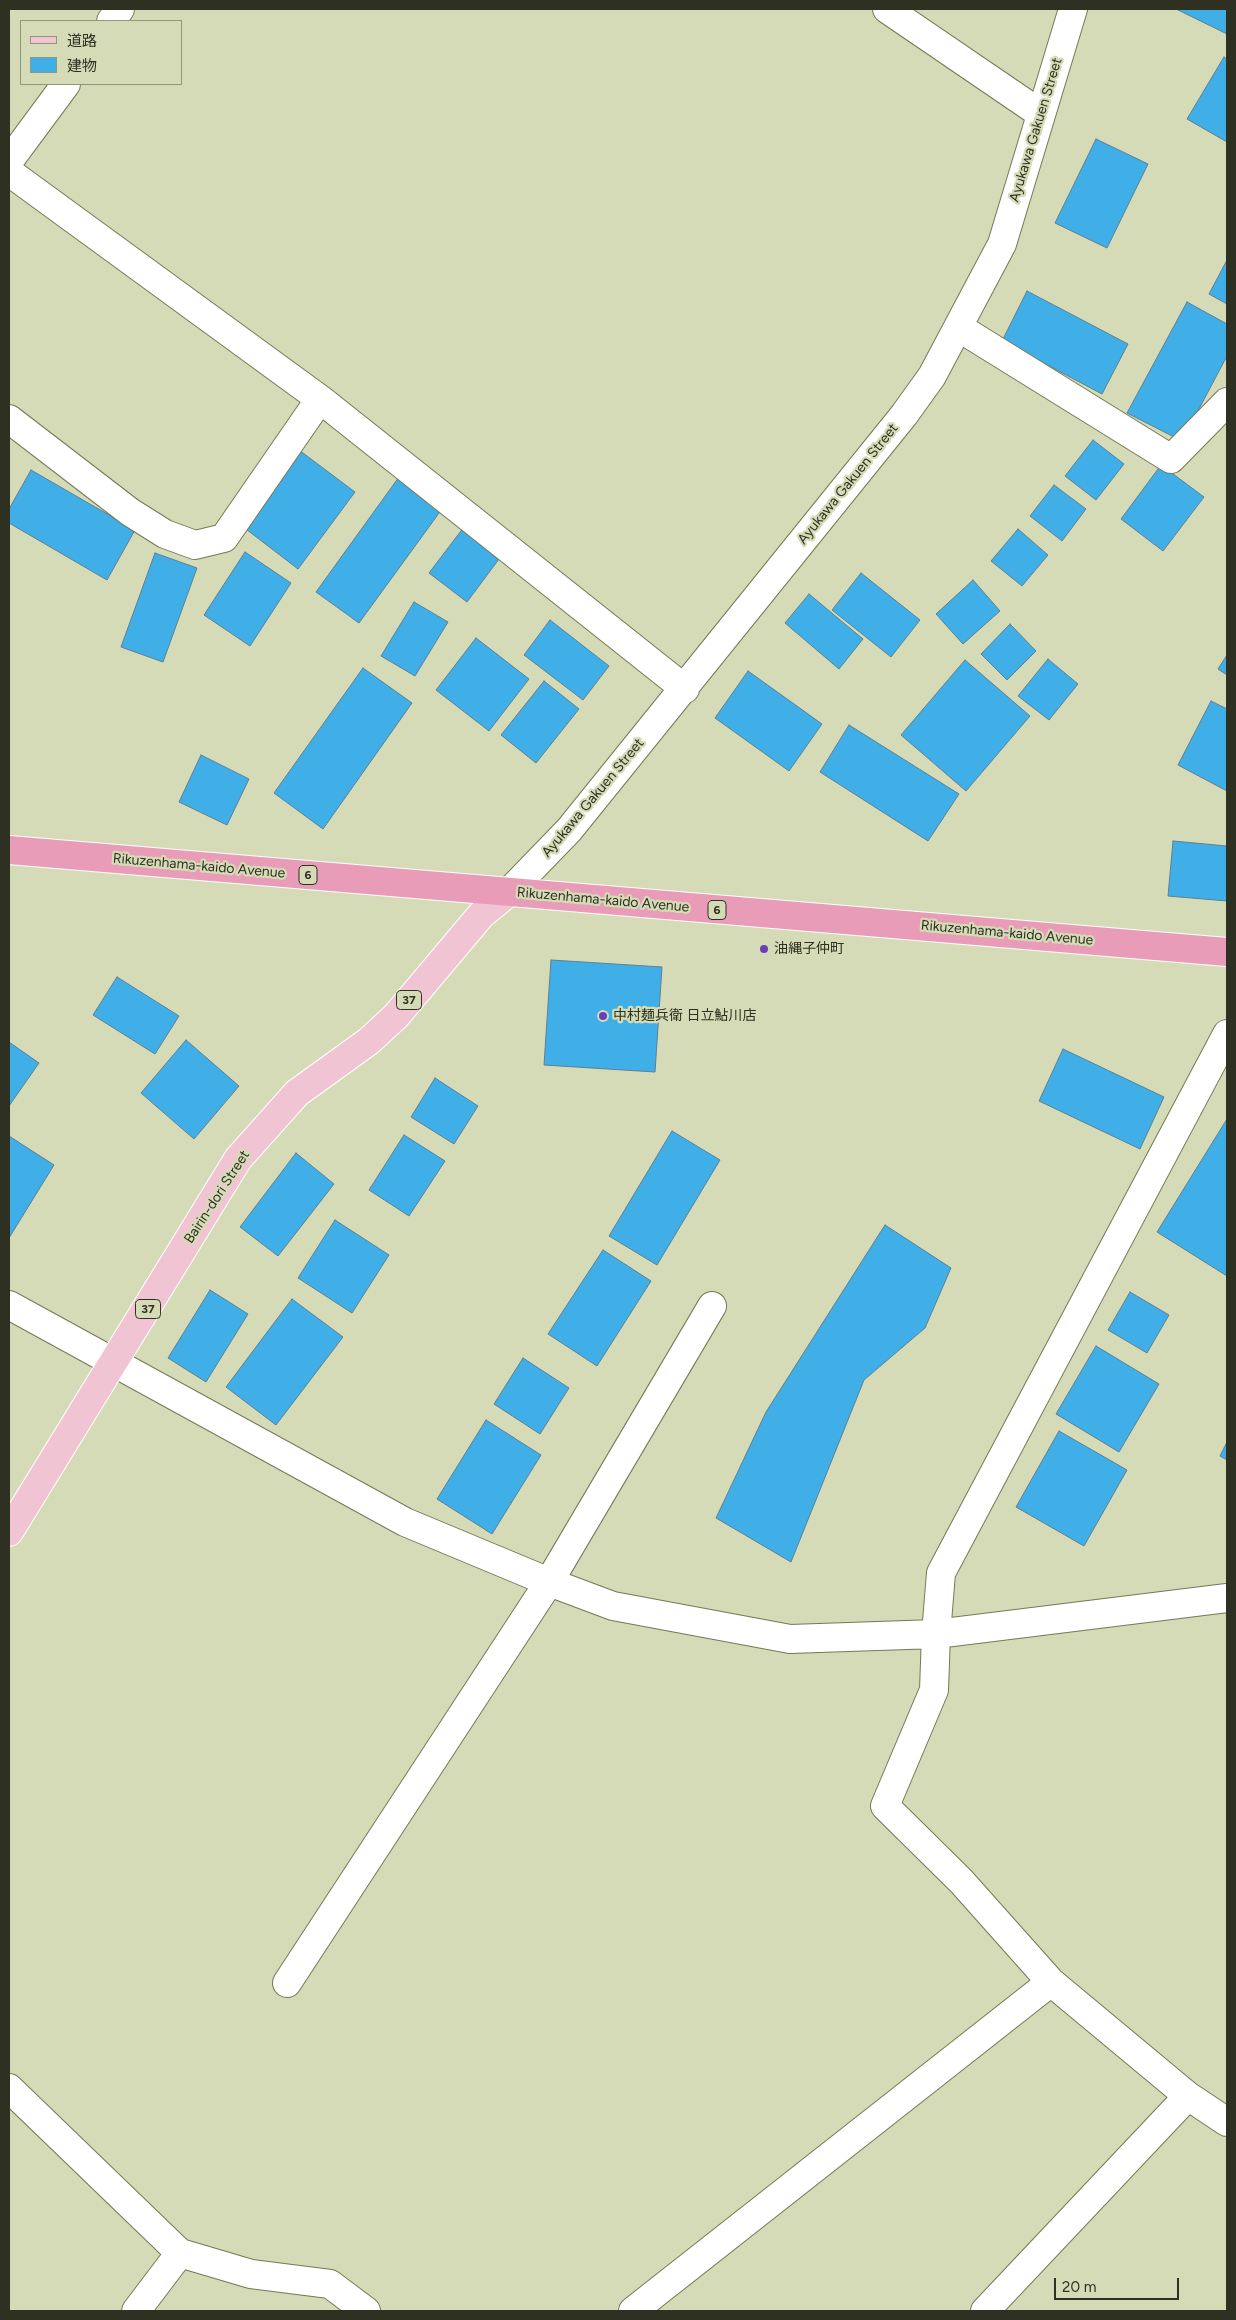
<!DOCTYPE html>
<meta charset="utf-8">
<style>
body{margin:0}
#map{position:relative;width:1236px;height:2320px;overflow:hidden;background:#d5dbb6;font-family:Figtree,"Noto Sans JP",sans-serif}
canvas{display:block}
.frame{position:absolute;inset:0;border:10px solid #2e3021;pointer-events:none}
.legend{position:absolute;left:20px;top:20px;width:162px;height:65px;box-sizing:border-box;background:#d5dbb6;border:1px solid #92977a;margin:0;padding:6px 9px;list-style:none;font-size:15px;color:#2e3021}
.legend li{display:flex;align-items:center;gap:10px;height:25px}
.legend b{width:25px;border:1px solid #92977a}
.scale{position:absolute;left:1054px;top:2278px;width:125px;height:22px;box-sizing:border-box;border:2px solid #2e3021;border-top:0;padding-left:6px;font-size:15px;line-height:18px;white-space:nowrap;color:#2e3021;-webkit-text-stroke:4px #d5dbb6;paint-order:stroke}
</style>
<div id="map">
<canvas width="1236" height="2320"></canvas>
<div class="frame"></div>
<ul class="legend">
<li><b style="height:6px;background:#f1c4d4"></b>道路</li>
<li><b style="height:14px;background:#40afe8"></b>建物</li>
</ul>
<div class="scale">20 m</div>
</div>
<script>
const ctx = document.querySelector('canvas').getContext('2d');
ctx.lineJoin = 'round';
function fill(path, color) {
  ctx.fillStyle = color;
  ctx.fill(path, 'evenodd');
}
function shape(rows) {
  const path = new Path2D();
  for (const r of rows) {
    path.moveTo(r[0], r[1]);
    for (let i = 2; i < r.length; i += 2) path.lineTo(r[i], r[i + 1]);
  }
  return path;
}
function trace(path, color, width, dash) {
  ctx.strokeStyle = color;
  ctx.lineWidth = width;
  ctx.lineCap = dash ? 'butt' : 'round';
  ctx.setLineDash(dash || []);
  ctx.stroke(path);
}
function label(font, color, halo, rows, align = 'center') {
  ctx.font = font + ' Figtree,"Noto Sans JP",sans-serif';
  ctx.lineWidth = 4.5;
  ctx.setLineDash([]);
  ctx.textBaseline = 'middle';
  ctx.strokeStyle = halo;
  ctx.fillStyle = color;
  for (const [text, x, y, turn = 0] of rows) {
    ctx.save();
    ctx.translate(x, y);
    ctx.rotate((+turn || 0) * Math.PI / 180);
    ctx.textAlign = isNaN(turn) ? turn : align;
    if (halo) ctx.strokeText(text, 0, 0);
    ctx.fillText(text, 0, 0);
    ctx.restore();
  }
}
const building = shape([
 [1176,9,1227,9,1227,34,1176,9],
 [1224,57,1227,59,1227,142,1187,119,1224,57],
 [1096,139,1148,164,1107,248,1055,223,1096,139],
 [1227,260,1227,304,1209,294,1227,260],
 [1027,291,1128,344,1102,394,1002,341,1027,291],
 [1187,302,1227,324,1227,356,1182,441,1127,413,1187,302],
 [1093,440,1124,464,1096,500,1065,476,1093,440],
 [299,450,355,492,298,569,242,526,299,450],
 [1161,465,1204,497,1163,551,1121,519,1161,465],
 [31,470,135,530,107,580,9,523,9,509,31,470],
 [399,477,442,509,359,623,316,592,399,477],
 [1054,485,1086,509,1062,541,1030,516,1054,485],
 [464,527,502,555,467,602,429,573,464,527],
 [1018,529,1048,555,1022,586,991,561,1018,529],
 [245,552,291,583,250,646,204,615,245,552],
 [155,553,197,568,163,662,121,647,155,553],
 [861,573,920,620,891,657,832,610,861,573],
 [973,580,1000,611,963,644,936,614,973,580],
 [809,594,863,639,839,669,785,623,809,594],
 [414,602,448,622,415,676,381,656,414,602],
 [550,620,609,666,583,700,524,655,550,620],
 [1010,624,1036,651,1007,680,981,654,1010,624],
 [476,638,529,679,489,731,436,690,476,638],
 [1227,655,1227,675,1218,669,1227,655],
 [1048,659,1078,684,1049,720,1018,696,1048,659],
 [965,660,1030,716,966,791,901,735,965,660],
 [363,668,412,703,323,829,274,793,363,668],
 [748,671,822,724,789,771,715,718,748,671],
 [544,681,579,709,536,763,501,735,544,681],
 [1211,701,1227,709,1227,791,1178,765,1211,701],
 [849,725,959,794,928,841,820,772,849,725],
 [201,755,249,779,227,825,179,802,201,755],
 [1173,841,1227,846,1227,901,1168,896,1173,841],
 [551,960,662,967,655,1072,544,1065,551,960],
 [117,977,179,1016,155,1054,93,1015,117,977],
 [186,1040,239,1086,194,1139,141,1093,186,1040],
 [9,1042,39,1063,9,1106,9,1042],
 [1063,1049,1164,1097,1140,1149,1039,1101,1063,1049],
 [435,1078,478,1106,454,1144,411,1117,435,1078],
 [1227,1119,1227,1276,1157,1232,1227,1119],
 [672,1131,720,1160,657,1265,609,1236,672,1131],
 [404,1135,445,1161,409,1216,369,1190,404,1135],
 [9,1136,54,1165,9,1238,9,1136],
 [296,1153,334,1184,278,1256,240,1227,296,1153],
 [335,1220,389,1255,352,1313,298,1278,335,1220],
 [885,1225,951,1268,925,1328,864,1380,791,1562,716,1518,766,1412,885,1225],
 [603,1250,651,1281,597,1366,548,1334,603,1250],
 [210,1290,248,1314,206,1382,168,1358,210,1290],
 [1130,1292,1169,1315,1147,1353,1108,1330,1130,1292],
 [292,1299,343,1337,276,1425,226,1387,292,1299],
 [1096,1346,1159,1384,1119,1452,1056,1414,1096,1346],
 [523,1358,569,1388,540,1434,494,1404,523,1358],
 [486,1420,541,1455,492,1534,437,1499,486,1420],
 [1059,1431,1127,1470,1084,1546,1016,1507,1059,1431],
 [1227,1442,1227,1460,1220,1456,1227,1442]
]);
const minor = shape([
 [887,9,1041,114],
 [111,21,120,9],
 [9,161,66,84],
 [9,172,320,399,685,689],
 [958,327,1171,459,1227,402],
 [9,419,130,512,165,534,195,545,224,538,320,399],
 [509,892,569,830,904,415,932,376,1002,244,1073,9],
 [1227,1034,941,1573,936,1634,934,1690,885,1806,961,1881,1051,1982,1188,2096,1227,2122],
 [9,1305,405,1522,549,1582,613,1606,790,1639,936,1634,1227,1598],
 [287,1983,549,1582,712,1306],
 [9,2088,180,2253,251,2274,330,2284,366,2311],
 [136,2311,180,2253],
 [633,2311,1051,1982],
 [985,2311,1188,2096]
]);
const major = shape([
 [9,1532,238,1159,297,1093,369,1041,396,1016,481,915,509,892]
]);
const highway = shape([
 [9,850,1227,952]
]);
const markers = [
 [764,949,5,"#693fb7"],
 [603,1016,5,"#693fb7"]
];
const shields = [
 [308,875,18],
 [717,910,18],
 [409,1000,25],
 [148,1309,25]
];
const shieldNames = [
 ["6",308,875],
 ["6",717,910],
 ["37",409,1000],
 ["37",148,1309]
];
const streetNames = [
 ["Ayukawa Gakuen Street",1036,130,-73],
 ["Ayukawa Gakuen Street",848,484,-51],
 ["Ayukawa Gakuen Street",593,798,-50],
 ["Rikuzenhama-kaido Avenue",199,866,5],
 ["Rikuzenhama-kaido Avenue",603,900,5],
 ["Rikuzenhama-kaido Avenue",1007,933,5],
 ["Bairin-dori Street",217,1197,-57]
];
const poiNames = [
 ["油縄子仲町",774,949],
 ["中村麺兵衛 日立鮎川店",613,1016]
];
fill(building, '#40afe8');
trace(building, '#5d7f94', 1);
trace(minor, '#747957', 30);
trace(major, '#fff', 30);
trace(highway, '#fff', 30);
trace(minor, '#fff', 28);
trace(major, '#f1c4d4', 28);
trace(highway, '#e89cb8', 28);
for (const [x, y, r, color] of markers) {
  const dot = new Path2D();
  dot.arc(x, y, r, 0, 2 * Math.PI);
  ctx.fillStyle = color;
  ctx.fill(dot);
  trace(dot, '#d5dbb6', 2);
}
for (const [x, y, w] of shields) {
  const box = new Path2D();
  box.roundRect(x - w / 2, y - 9.5, w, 19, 4);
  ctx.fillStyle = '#d5dbb6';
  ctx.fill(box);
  trace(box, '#2e3021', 1);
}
label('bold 12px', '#2e3021', null, shieldNames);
label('14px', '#2e3021', '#d5dbb6', streetNames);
label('14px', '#2e3021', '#d5dbb6', poiNames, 'left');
</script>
